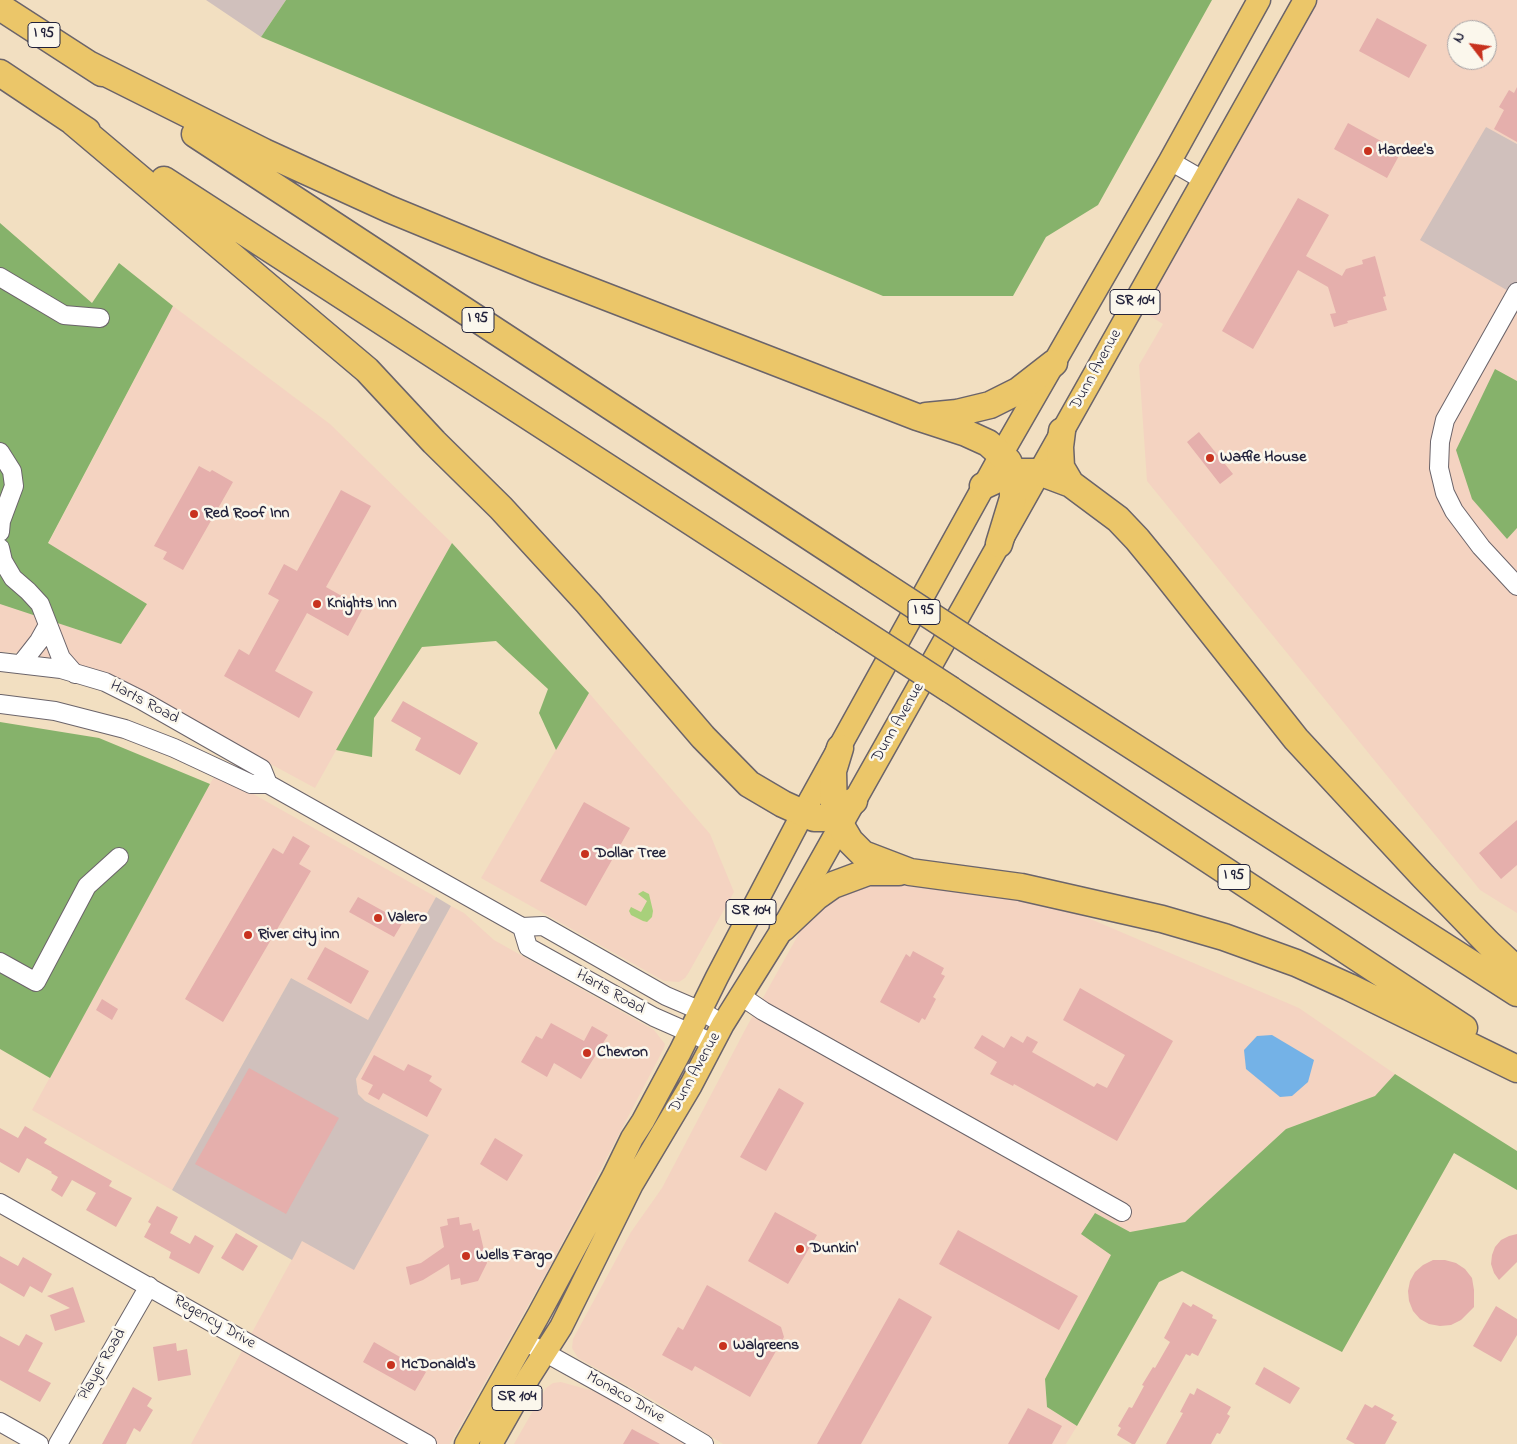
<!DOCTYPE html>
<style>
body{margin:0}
#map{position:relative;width:1517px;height:1444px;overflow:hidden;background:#f2dfc1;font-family:"Indie Flower",sans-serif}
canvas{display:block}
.north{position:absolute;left:1447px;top:20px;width:50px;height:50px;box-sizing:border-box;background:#fbf7ec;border:1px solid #a4a2a5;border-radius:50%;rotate:300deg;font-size:14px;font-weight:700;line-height:20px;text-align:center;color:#22223b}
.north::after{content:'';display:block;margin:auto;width:18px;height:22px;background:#c8321e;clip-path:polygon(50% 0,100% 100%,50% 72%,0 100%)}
</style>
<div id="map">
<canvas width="1517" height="1444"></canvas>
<div class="north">N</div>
</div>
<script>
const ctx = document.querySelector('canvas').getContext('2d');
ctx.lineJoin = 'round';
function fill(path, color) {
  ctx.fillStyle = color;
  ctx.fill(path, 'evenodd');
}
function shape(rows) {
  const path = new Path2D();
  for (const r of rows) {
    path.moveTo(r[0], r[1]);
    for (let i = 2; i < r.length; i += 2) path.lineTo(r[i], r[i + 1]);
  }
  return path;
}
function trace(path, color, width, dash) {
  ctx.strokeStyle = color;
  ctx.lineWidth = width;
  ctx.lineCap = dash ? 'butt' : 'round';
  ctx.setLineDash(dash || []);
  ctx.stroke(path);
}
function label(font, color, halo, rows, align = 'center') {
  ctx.font = font + ' "Indie Flower",sans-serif';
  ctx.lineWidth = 5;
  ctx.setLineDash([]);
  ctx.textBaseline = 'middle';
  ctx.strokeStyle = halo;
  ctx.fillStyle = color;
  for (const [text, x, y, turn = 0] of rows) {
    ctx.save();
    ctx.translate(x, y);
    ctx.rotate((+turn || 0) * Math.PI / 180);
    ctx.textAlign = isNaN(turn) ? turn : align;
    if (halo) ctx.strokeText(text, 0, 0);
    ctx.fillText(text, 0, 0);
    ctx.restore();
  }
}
const built = shape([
 [1318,0,1517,0,1517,144,1485,127,1517,296,1517,381,1495,369,1507,539,1517,528,1517,913,1480,890,1147,481,1139,365,1163,324,1142,311],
 [1457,30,1487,30,1487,60,1457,60],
 [173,306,330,424,452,543,315,788,115,680,55,659,21,653,0,652,0,604,121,644,147,604,48,544],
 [589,693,710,834,734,892,689,972,685,978,679,982,664,981,481,878],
 [216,773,436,897,368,1021,291,978,172,1190,32,1110],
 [885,882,1060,906,1299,1008,1395,1074,1375,1096,1286,1129,1185,1222,1130,1232,1095,1214,1111,1255,1045,1379,1047,1407,1077,1426,1066,1444,723,1444,653,1400,578,1358,572,1348,573,1339,631,1232,662,1188,746,1028,806,921,819,906,857,885],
 [451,906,464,913,494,940,654,1030,665,1044,664,1048,548,1270,450,1444,191,1444,302,1241,429,1135,365,1101,358,1094,356,1079],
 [561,1382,597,1392,689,1444,514,1444,546,1388,553,1383]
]);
const industrial = shape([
 [206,0,286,0,261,37],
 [1486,127,1517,144,1517,296,1420,240],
 [436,897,451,906,356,1079,358,1094,365,1101,429,1135,354,1270,302,1241,292,1260,172,1190,291,978,368,1020]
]);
const green = shape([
 [643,891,649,894,653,911,652,917,647,922,643,921,631,915,629,911,631,907,641,912,647,901,638,894]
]);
const forest = shape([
 [286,0,1212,0,1098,205,1046,237,1013,296,883,296,261,37],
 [0,223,92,303,119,263,173,306,48,543,147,604,121,644,0,604],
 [1495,369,1517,381,1517,528,1507,539,1472,499,1456,450],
 [452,543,589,693,556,750,539,713,548,689,496,641,422,647,374,718,372,757,336,750],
 [0,722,99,738,210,784,50,1078,0,1049],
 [1395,1074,1517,1151,1517,1190,1454,1153,1342,1352,1182,1271,1159,1282,1077,1426,1047,1407,1045,1379,1111,1255,1081,1234,1095,1213,1130,1232,1185,1222,1286,1129,1375,1096]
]);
const water = shape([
 [1272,1035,1314,1060,1308,1082,1292,1096,1280,1097,1246,1069,1244,1050,1257,1036]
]);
const building = shape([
 [1377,18,1427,45,1409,78,1359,51],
 [1517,87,1517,142,1494,129,1504,110,1499,107,1509,90,1514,93],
 [1348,123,1401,152,1387,178,1334,149],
 [1298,198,1329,215,1306,256,1342,276,1346,269,1363,264,1362,260,1375,256,1386,296,1383,297,1387,310,1347,321,1348,323,1334,327,1330,314,1336,313,1328,287,1298,270,1253,349,1222,331],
 [1199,432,1233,474,1220,484,1187,442],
 [199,466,210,472,212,470,233,482,183,570,163,559,167,552,154,546],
 [341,490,371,506,326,587,363,608,348,636,307,613,275,671,313,692,299,718,224,676,239,649,249,655,279,600,268,594,284,564,297,571],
 [403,701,478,743,460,775,415,750,421,738,391,721],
 [584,802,630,828,586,906,540,881],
 [1517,820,1517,865,1501,879,1479,853],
 [293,836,310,846,299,864,311,871,223,1022,185,999,273,848,283,854],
 [358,897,403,922,394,937,349,912],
 [325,947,369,971,351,1004,307,979],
 [913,951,944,968,941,974,945,976,933,997,936,999,925,1020,922,1018,919,1023,880,1002,906,954,910,957],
 [1080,988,1173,1041,1117,1141,1014,1084,1013,1086,990,1074,997,1062,974,1048,982,1035,1004,1048,1011,1036,1023,1043,1027,1036,1038,1042,1032,1052,1094,1087,1097,1083,1107,1088,1125,1055,1063,1020],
 [102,999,118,1009,112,1020,96,1010],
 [551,1023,584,1041,592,1026,608,1035,581,1079,554,1063,547,1077,521,1062,536,1036,542,1039],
 [374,1055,404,1071,408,1064,432,1076,429,1081,442,1089,427,1117,383,1093,379,1100,368,1094,373,1085,361,1079],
 [249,1068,339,1118,286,1214,195,1164],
 [779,1088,804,1103,766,1171,740,1157],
 [25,1126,47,1139,44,1143,112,1181,109,1186,132,1198,116,1227,86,1210,96,1193,72,1180,62,1197,51,1190,58,1177,51,1173,52,1172,27,1158,19,1173,0,1162,0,1128,18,1138],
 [495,1138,523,1155,507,1181,480,1164],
 [157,1206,178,1217,170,1233,190,1244,195,1235,214,1246,199,1274,169,1258,171,1252,144,1237,151,1224,148,1222],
 [775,1212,817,1235,788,1284,748,1261],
 [459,1217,460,1225,471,1223,473,1231,479,1229,487,1263,478,1281,461,1285,460,1278,451,1280,449,1264,423,1280,410,1285,406,1267,421,1263,444,1247,440,1227,448,1225,447,1219],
 [958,1230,1078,1296,1059,1330,939,1264],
 [236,1233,258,1246,243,1271,221,1258],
 [1517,1234,1517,1262,1499,1280,1494,1273,1491,1264,1492,1255,1495,1247,1501,1240,1509,1236],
 [0,1256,18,1266,23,1257,52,1274,42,1293,30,1286,24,1297,0,1283],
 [1433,1260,1445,1260,1456,1263,1465,1269,1472,1278,1474,1290,1474,1307,1461,1320,1451,1325,1440,1326,1429,1324,1420,1319,1413,1311,1409,1301,1408,1291,1410,1281,1415,1272,1423,1265],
 [707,1285,781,1327,784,1337,750,1397,695,1366,692,1371,662,1355,678,1327,683,1330],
 [73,1287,85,1322,55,1331,50,1315,70,1308,47,1296],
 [899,1298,932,1317,861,1444,817,1444],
 [1183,1302,1191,1307,1193,1304,1213,1315,1212,1318,1217,1320,1198,1356,1192,1353,1190,1356,1186,1354,1135,1444,1132,1444,1117,1435,1121,1428,1118,1426,1129,1407,1132,1408,1144,1386,1142,1385,1153,1367,1155,1368,1170,1342,1164,1338],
 [1496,1306,1517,1319,1517,1335,1501,1362,1473,1346],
 [26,1334,43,1343,28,1371,51,1383,40,1402,0,1380,0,1336,19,1346],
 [374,1342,426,1372,415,1391,363,1362],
 [176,1343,177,1351,187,1349,191,1375,158,1381,153,1347],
 [1264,1367,1300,1388,1290,1404,1255,1384],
 [133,1387,152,1398,147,1406,153,1410,140,1432,134,1428,126,1444,102,1444],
 [1197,1388,1231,1407,1227,1414,1230,1416,1220,1434,1217,1433,1211,1444,1166,1444,1183,1413,1180,1412,1190,1393,1194,1395],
 [1365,1404,1372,1408,1375,1405,1394,1415,1391,1419,1397,1422,1385,1444,1355,1444,1346,1439],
 [1028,1408,1062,1426,1052,1444,1008,1444],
 [632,1429,660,1444,623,1444]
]);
const minor = shape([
 [1170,161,1203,180],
 [0,277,64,315,100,318],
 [1517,292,1445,420,1440,442,1439,468,1445,493,1454,511,1481,547,1517,586],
 [0,452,12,471,14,486,1,521,0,532],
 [0,548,3,561,13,578,28,591,40,604,61,658,75,674],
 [0,662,61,669,105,682,141,700,262,769,268,784],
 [21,664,39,641,48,625],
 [0,704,55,711,125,729,174,748,251,784,268,784,522,927,543,926,666,996,701,1011,723,1024],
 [522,927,528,947,654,1017,713,1043],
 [0,962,36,982,87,886,119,857],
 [741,996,763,1011,1122,1212],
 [0,1203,427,1444],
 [535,1347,623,1396,704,1444],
 [0,1422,39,1444],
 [58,1444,149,1286]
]);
const major = shape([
 [466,1444,539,1314,613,1177,632,1138,643,1121,680,1052,717,977,803,813,1001,455,1170,161,1259,0],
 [491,1444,529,1377,561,1327,632,1184,691,1085,723,1024,783,928,1305,0]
]);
const highway = shape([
 [0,7,102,73],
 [88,64,264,152,389,209,537,270,917,417,966,433,988,443,1008,461,1013,472,1013,498,999,544],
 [0,73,87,131],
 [73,122,367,370,434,442,501,508,588,603,703,737,749,784,783,804,814,818,824,818,834,814,854,801],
 [195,134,868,575],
 [164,180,843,620],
 [926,416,957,413,990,405,1018,391,1054,363],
 [1062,431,1060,447,1061,467,1071,484],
 [983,486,1013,472,1039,472,1071,484,1118,519,1137,539,1160,567,1296,739,1423,876,1488,943,1517,970],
 [980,648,1517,993],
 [951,690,1464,1028],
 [840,748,833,771,834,814,850,841,863,854,910,872,1021,887,1162,919,1224,937,1296,963,1349,987,1517,1069],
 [783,928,816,897,833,885,868,872,899,872]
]);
const highwayBridge = shape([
 [868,575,980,648],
 [843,620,951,690]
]);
const markers = [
 [1368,151,5,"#c8321e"],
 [1210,458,5,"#c8321e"],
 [194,514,5,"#c8321e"],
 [317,604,5,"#c8321e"],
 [585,854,5,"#c8321e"],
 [378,918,5,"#c8321e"],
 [248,935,5,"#c8321e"],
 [587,1053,5,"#c8321e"],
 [800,1249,5,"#c8321e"],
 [466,1256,5,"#c8321e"],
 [723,1346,5,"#c8321e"],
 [391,1365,5,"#c8321e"]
];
const shields = [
 [44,35,32],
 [1135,302,50],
 [478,320,32],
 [924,612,32],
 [1234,877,32],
 [751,912,50],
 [517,1398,50]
];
const shieldNames = [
 ["I 95",44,35],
 ["SR 104",1135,302],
 ["I 95",478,320],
 ["I 95",924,612],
 ["I 95",1234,877],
 ["SR 104",751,912],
 ["SR 104",517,1398]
];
const poiNames = [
 ["Hardee's",1378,151],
 ["Waffle House",1220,458],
 ["Red Roof Inn",204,514],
 ["Knights Inn",327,604],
 ["Dollar Tree",595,854],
 ["Valero",388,918],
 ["River city inn",258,935],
 ["Chevron",597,1053],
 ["Dunkin'",810,1249],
 ["Wells Fargo",476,1256],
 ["Walgreens",733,1346],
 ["McDonald's",401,1365]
];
const streetNames = [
 ["Dunn Avenue",1097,370,-61],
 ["Harts Road",144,703,28],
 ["Dunn Avenue",899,723,-60],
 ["Harts Road",610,993,29],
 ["Dunn Avenue",696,1073,-61],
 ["Regency Drive",214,1323,30],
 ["Player Road",103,1365,-60],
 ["Monaco Drive",625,1398,30]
];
fill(built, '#f4d3c1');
fill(industrial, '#d0c0bc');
fill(green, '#a8d07b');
fill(forest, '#86b26b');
fill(water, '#74b2e7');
fill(building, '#e5afac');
trace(minor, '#6b646a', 20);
trace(major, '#6b646a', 25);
trace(highway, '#6b646a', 29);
trace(minor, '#fff', 18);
trace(major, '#ebc669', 22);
trace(highway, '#ebc669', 26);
trace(highwayBridge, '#6b646a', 29, []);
trace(highwayBridge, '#ebc669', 26);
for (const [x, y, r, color] of markers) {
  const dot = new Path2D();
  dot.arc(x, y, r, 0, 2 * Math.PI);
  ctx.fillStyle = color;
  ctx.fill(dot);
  trace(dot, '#fbf7ec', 2);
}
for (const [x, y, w] of shields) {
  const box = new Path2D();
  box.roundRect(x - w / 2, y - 12.5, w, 25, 4);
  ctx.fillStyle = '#fbf7ec';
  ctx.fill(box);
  trace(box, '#22223b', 1);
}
label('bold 15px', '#22223b', null, shieldNames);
label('bold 16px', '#22223b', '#fbf7ec', poiNames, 'left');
label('16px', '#22223b', '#fbf7ec', streetNames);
</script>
